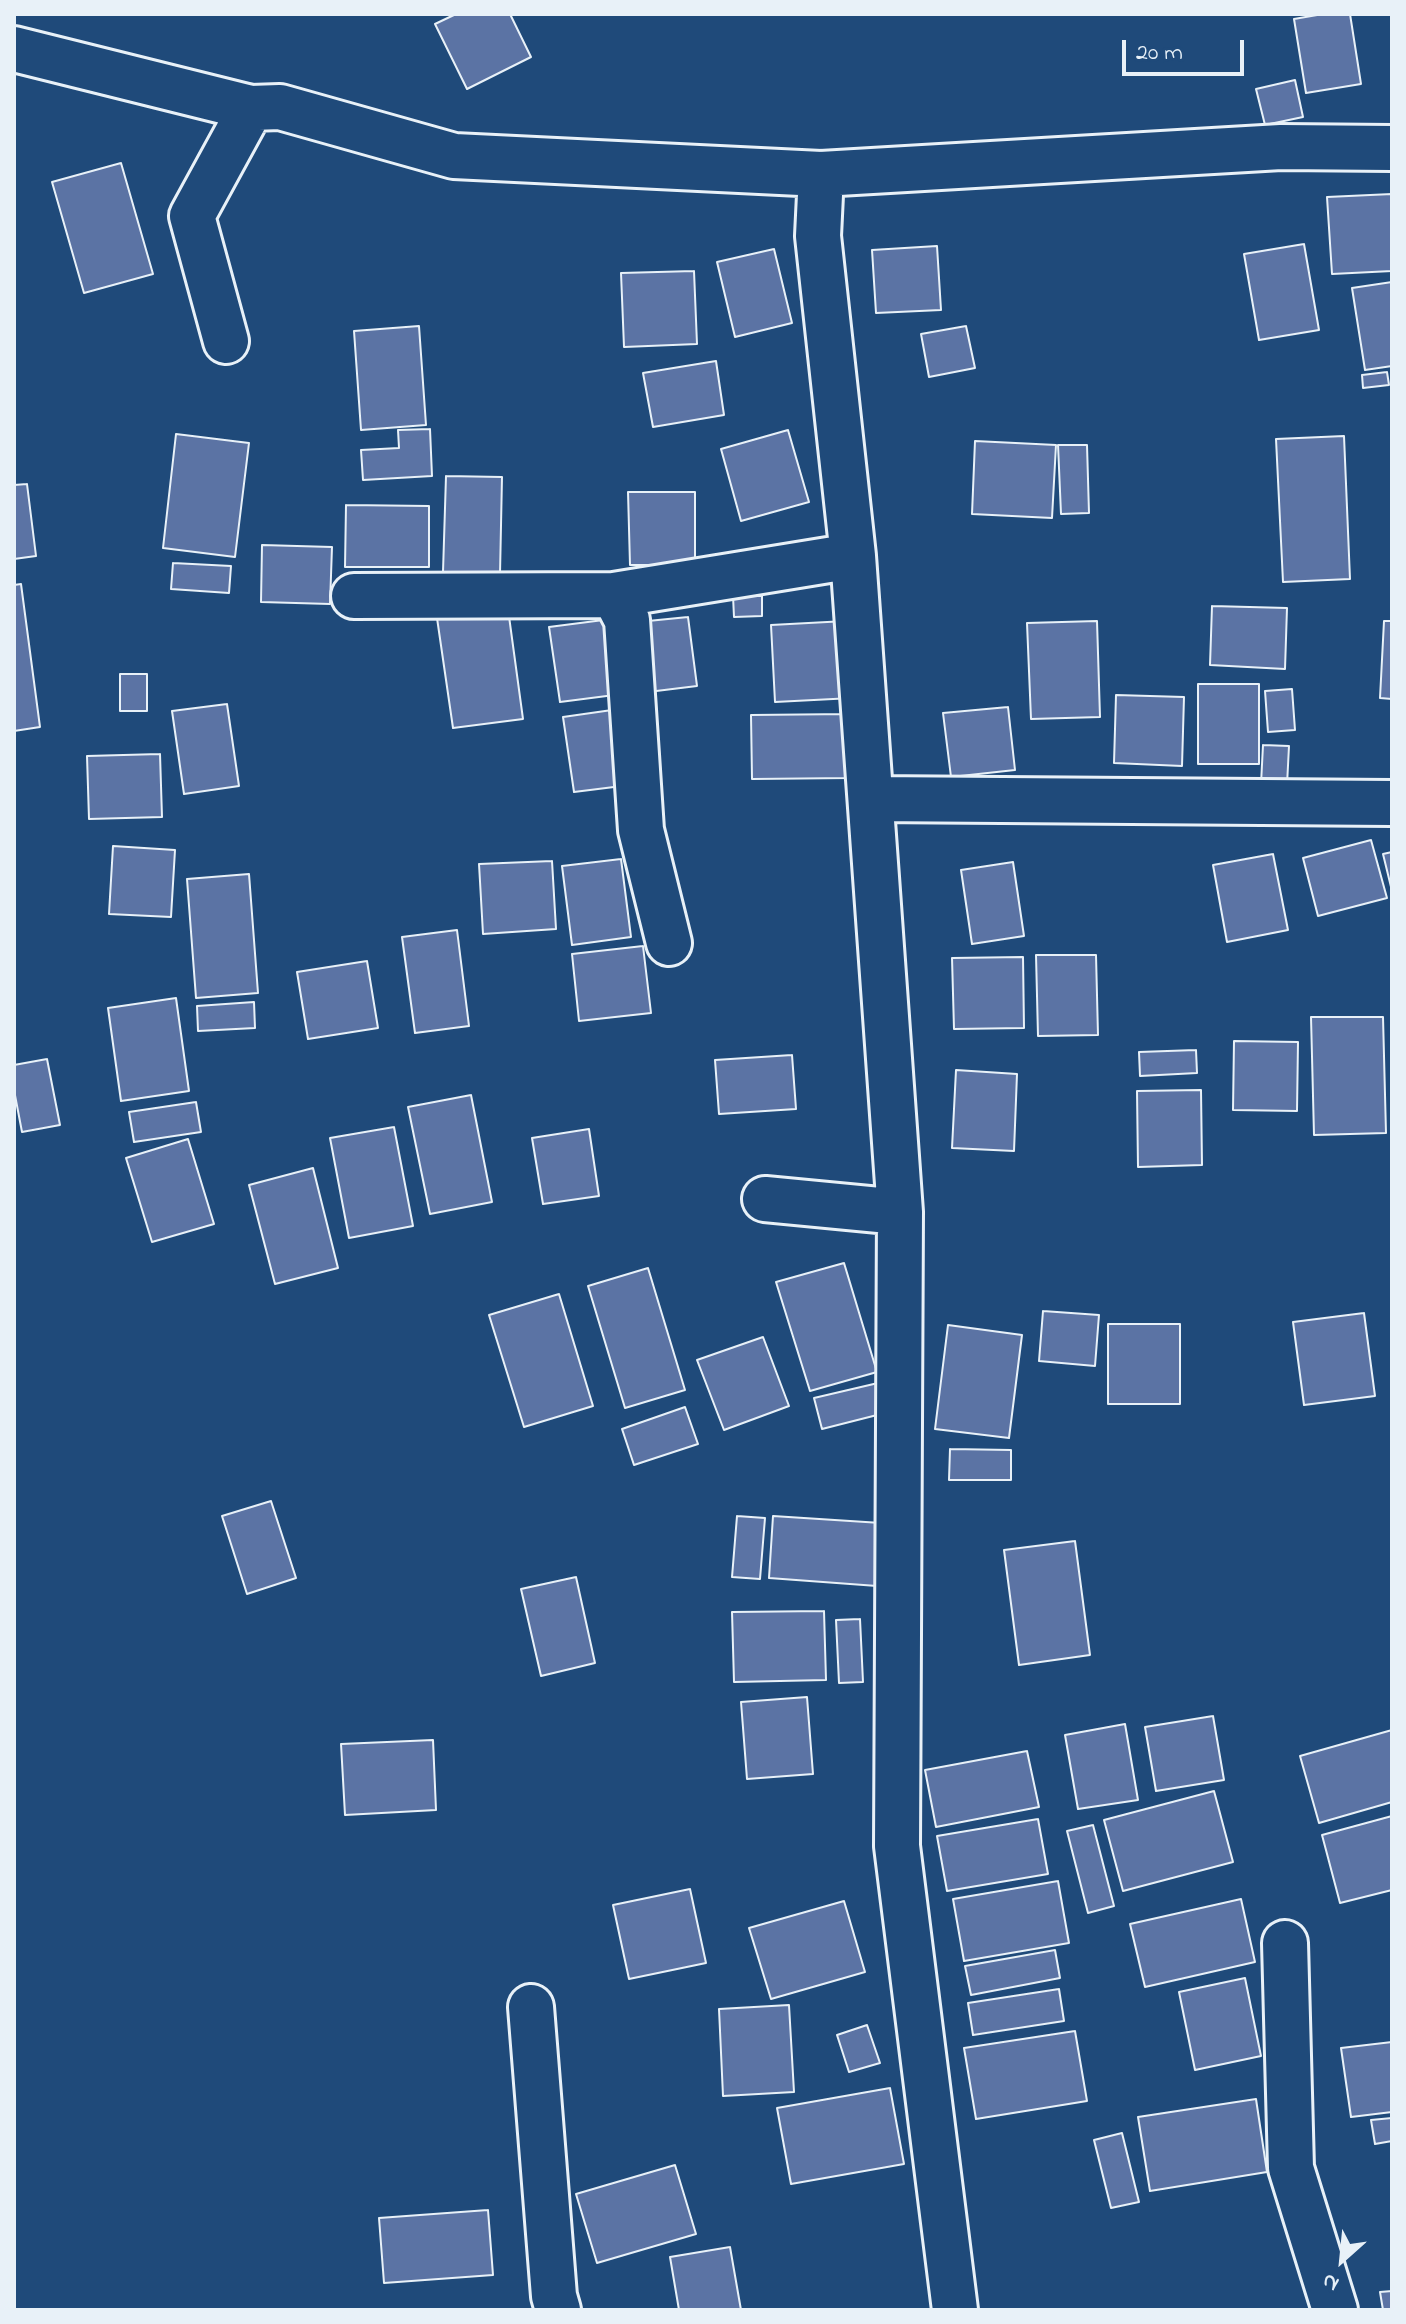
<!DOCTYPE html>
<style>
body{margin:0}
#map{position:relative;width:1406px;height:2324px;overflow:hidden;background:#1f4a7a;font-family:"Indie Flower",sans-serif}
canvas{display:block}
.frame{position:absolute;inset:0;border:16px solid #e8f1f8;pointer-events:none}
.north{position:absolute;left:1302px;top:2220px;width:80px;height:80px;-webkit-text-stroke:6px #1f4a7a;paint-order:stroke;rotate:207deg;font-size:22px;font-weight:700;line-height:32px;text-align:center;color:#e8f1f8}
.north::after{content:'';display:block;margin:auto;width:28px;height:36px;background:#e8f1f8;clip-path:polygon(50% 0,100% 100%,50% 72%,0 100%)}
.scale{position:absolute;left:1122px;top:40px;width:122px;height:36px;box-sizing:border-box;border:4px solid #e8f1f8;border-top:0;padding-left:10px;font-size:24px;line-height:28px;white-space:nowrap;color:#e8f1f8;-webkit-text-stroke:6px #1f4a7a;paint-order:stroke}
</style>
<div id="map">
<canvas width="1406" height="2324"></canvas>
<div class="frame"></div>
<div class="north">N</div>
<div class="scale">20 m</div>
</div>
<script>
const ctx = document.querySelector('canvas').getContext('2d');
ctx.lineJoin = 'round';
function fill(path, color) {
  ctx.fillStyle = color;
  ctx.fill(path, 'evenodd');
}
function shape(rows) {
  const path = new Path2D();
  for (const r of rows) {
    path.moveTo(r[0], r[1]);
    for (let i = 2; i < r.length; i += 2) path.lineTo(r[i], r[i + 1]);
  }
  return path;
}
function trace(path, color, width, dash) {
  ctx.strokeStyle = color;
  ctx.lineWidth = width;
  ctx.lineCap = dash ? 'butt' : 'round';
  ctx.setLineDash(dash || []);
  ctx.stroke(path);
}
const building = shape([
 [456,14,510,14,531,57,467,89,435,24,456,14],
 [1323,14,1350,14,1361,84,1306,93,1294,19,1323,14],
 [1295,80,1303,117,1265,125,1256,89,1295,80],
 [121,163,153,274,84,293,52,182,121,163],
 [1392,194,1392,271,1332,274,1327,197,1392,194],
 [1304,244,1319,330,1259,340,1244,254,1304,244],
 [937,246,941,310,876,313,872,250,937,246],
 [774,249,792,323,735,337,717,262,774,249],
 [694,271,697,344,624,347,621,273,694,271],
 [1392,282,1392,366,1365,370,1352,288,1392,282],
 [419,326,426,425,361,430,354,331,419,326],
 [966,326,975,368,929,377,921,334,966,326],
 [716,361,724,415,653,427,643,373,716,361],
 [1387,372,1389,385,1363,388,1362,375,1387,372],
 [430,429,432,476,363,480,361,450,399,448,398,430,430,429],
 [788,430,809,502,741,521,721,449,788,430],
 [176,434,249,443,235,557,163,548,176,434],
 [1344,436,1350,579,1283,582,1276,439,1344,436],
 [975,441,1056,445,1052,518,972,514,975,441],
 [1058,445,1087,445,1089,513,1061,514,1058,445],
 [446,476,502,477,500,574,443,572,446,476],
 [27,484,36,556,14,559,14,485,27,484],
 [628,492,695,492,695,565,630,565,628,492],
 [346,505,429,506,429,567,345,567,346,505],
 [262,545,332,547,330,604,261,602,262,545],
 [173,563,231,566,229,593,171,589,173,563],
 [21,584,40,727,14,731,14,585,21,584],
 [733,596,762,596,762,616,734,617,733,596],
 [1212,606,1287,608,1285,669,1210,665,1212,606],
 [508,609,523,719,453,728,437,618,508,609],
 [688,617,697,686,648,692,638,622,688,617],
 [619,618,630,693,560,702,549,627,619,618],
 [846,621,872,697,775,702,771,625,846,621],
 [1097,621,1100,717,1031,719,1027,623,1097,621],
 [1384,621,1392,621,1392,699,1380,698,1384,621],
 [120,674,147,674,147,711,120,711,120,674],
 [1198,684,1259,684,1259,764,1198,764,1198,684],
 [1292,689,1295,730,1268,732,1265,691,1292,689],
 [1116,695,1184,697,1182,766,1114,763,1116,695],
 [227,704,239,786,184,794,172,711,227,704],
 [1008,707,1015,770,951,777,943,713,1008,707],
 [619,709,630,785,574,792,563,717,619,709],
 [849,714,850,778,752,779,751,715,849,714],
 [1263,745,1289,746,1287,785,1261,784,1263,745],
 [160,754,162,817,89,819,87,756,160,754],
 [1371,840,1387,898,1318,916,1303,858,1371,840],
 [113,846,175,850,171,917,109,914,113,846],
 [1392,852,1392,891,1383,854,1392,852],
 [1273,854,1288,930,1227,942,1213,865,1273,854],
 [621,859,631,937,572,945,562,866,621,859],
 [552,861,556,929,483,934,479,864,552,861],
 [1013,862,1024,936,972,944,961,870,1013,862],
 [249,874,258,993,196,998,187,879,249,874],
 [457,930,469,1026,415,1033,402,937,457,930],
 [643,946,651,1013,579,1021,572,954,643,946],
 [1036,955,1096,955,1098,1035,1038,1036,1036,955],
 [1023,957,1024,1028,954,1029,952,958,1023,957],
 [367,961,378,1028,308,1039,297,972,367,961],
 [176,998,189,1091,121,1101,108,1008,176,998],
 [254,1002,255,1028,198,1031,197,1006,254,1002],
 [1311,1017,1383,1017,1386,1133,1314,1135,1311,1017],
 [1234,1041,1298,1042,1297,1111,1233,1110,1234,1041],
 [1196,1050,1197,1073,1140,1076,1139,1052,1196,1050],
 [792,1055,796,1109,719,1114,715,1060,792,1055],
 [47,1059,60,1125,22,1132,14,1090,14,1065,47,1059],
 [956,1070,1017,1074,1014,1151,952,1148,956,1070],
 [1201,1090,1202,1165,1138,1167,1137,1091,1201,1090],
 [471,1095,492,1202,430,1214,408,1107,471,1095],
 [196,1102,201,1132,134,1142,129,1112,196,1102],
 [394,1127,413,1226,349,1238,330,1138,394,1127],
 [589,1129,599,1196,543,1204,532,1138,589,1129],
 [188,1139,214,1224,152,1242,126,1158,188,1139],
 [313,1168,338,1268,275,1284,249,1185,313,1168],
 [844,1263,877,1372,810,1391,776,1282,844,1263],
 [648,1268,685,1390,625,1408,588,1286,648,1268],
 [559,1294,593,1406,524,1427,489,1315,559,1294],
 [1043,1311,1099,1315,1095,1366,1039,1361,1043,1311],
 [1364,1313,1375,1396,1304,1405,1293,1322,1364,1313],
 [1108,1324,1180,1324,1180,1404,1108,1404,1108,1324],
 [948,1325,1022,1335,1009,1438,935,1429,948,1325],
 [763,1337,789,1406,724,1430,697,1360,763,1337],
 [878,1383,885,1413,822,1429,814,1398,878,1383],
 [685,1407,698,1444,634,1465,622,1429,685,1407],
 [950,1449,1011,1450,1011,1480,949,1480,950,1449],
 [271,1501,296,1578,247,1594,222,1516,271,1501],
 [737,1516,765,1518,760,1579,732,1577,737,1516],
 [773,1516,881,1523,877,1586,769,1578,773,1516],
 [1075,1541,1090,1655,1019,1665,1004,1550,1075,1541],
 [576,1577,595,1663,541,1676,521,1589,576,1577],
 [824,1611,826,1680,734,1682,732,1612,824,1611],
 [860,1619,863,1682,839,1683,836,1620,860,1619],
 [807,1697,813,1774,747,1779,741,1702,807,1697],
 [1213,1716,1224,1780,1156,1791,1145,1727,1213,1716],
 [1125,1724,1138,1800,1078,1809,1065,1735,1125,1724],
 [1392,1730,1392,1802,1319,1823,1300,1756,1392,1730],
 [433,1740,436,1810,345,1815,341,1744,433,1740],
 [1027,1751,1039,1807,936,1827,925,1770,1027,1751],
 [1214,1791,1233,1862,1123,1891,1104,1820,1214,1791],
 [1392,1816,1392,1890,1340,1903,1322,1835,1392,1816],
 [1038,1819,1048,1874,947,1891,937,1836,1038,1819],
 [1093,1825,1114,1906,1088,1913,1067,1831,1093,1825],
 [1058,1881,1069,1943,964,1961,953,1899,1058,1881],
 [690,1889,706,1963,629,1979,613,1905,690,1889],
 [1241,1899,1255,1962,1145,1987,1130,1924,1241,1899],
 [844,1901,865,1972,771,1999,749,1928,844,1901],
 [1055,1950,1060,1978,971,1995,965,1966,1055,1950],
 [1245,1978,1261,2056,1195,2070,1179,1992,1245,1978],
 [1059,1989,1064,2021,973,2035,968,2003,1059,1989],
 [789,2005,794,2092,723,2096,719,2009,789,2005],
 [867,2025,880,2063,849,2072,837,2035,867,2025],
 [1075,2031,1087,2101,976,2119,964,2048,1075,2031],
 [1392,2042,1392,2112,1351,2117,1341,2048,1392,2042],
 [890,2088,904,2164,791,2184,777,2108,890,2088],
 [1256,2099,1267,2172,1150,2191,1138,2117,1256,2099],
 [1392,2118,1392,2141,1375,2144,1371,2120,1392,2118],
 [1122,2133,1139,2202,1111,2208,1094,2140,1122,2133],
 [675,2165,696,2234,597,2263,576,2194,675,2165],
 [488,2210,493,2275,384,2283,379,2218,488,2210],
 [730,2247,741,2310,679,2310,670,2257,730,2247],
 [1392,2291,1392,2310,1383,2310,1380,2292,1392,2291]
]);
const minor = shape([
 [14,49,251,108,280,107,454,156,821,174,1281,147,1392,148],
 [821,174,818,236,853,556,900,1212,897,1846,955,2310],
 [226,341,192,216,251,108],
 [614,595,627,620,641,830,669,943],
 [354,596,614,595,853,556],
 [872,799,1392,803],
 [765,1199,900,1212],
 [1285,1943,1291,2168,1335,2310],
 [531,2007,554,2296,558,2310]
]);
fill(building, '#5b73a4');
trace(building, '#e8f1f8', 2);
trace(minor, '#e8f1f8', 50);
trace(minor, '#1f4a7a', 44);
</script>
